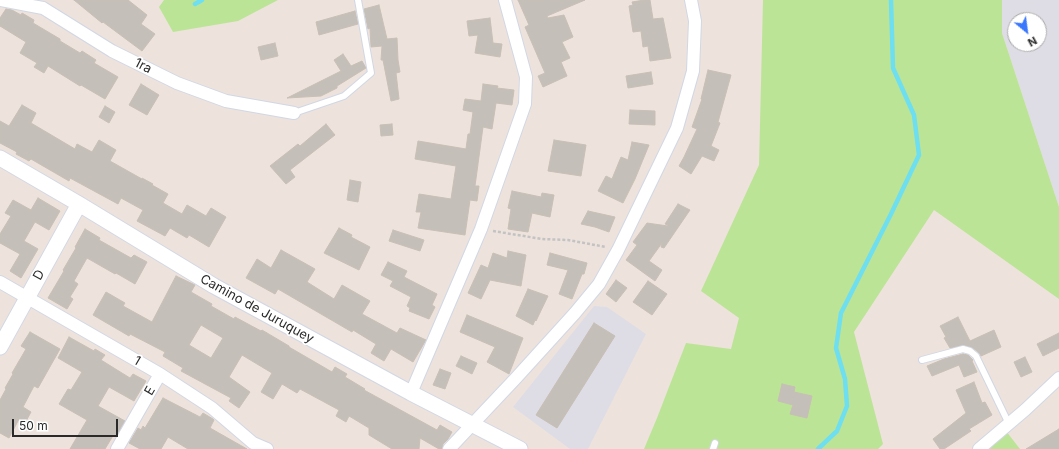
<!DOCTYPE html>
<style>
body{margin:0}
#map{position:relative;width:1059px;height:449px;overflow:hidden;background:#ede3dc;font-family:Inter,sans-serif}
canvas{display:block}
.north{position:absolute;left:1007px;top:12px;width:40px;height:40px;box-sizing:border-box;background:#fff;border:1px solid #aaa;border-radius:50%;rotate:151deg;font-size:11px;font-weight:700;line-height:16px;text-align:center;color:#2a2a2a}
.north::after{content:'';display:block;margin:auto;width:14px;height:18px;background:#3977fd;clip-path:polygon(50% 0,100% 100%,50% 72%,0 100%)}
.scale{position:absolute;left:12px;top:419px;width:106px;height:18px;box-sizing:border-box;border:2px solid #2a2a2a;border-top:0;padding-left:5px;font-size:12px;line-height:14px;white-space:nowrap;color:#2a2a2a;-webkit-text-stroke:3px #fff;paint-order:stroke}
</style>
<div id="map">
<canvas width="1059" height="449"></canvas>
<div class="north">N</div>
<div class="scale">50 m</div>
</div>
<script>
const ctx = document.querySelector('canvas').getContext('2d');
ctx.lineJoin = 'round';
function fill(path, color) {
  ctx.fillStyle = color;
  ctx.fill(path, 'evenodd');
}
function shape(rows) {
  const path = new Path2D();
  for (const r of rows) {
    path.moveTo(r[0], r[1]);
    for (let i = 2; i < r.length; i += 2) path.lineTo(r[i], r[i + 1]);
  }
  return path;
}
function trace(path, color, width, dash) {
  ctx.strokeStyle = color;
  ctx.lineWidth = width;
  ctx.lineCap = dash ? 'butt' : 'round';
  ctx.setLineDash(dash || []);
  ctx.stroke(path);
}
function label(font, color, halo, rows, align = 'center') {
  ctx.font = font + ' Inter,sans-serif';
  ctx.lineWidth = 3.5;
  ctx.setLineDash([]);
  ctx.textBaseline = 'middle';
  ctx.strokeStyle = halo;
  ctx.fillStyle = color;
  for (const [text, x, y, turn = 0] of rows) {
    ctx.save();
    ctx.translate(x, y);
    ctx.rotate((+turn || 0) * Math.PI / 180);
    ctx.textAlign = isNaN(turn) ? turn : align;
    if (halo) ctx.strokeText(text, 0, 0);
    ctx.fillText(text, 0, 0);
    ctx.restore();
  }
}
const industrial = shape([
 [1002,0,1059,0,1059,207,1002,33],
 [1015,20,1039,20,1039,44,1015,44],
 [594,306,607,307,646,334,588,449,570,449,513,407]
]);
const green = shape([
 [164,0,278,0,238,21,173,32,159,7],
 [763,0,1002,0,1002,33,1059,207,1059,299,934,210,854,332,883,444,878,449,644,449,657,418,686,343,731,349,739,318,701,291,759,165],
 [1006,431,1020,449,985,449]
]);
const stream = shape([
 [195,4,202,0],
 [818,449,837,431,847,406,845,379,836,348,841,313,891,214,919,155,914,115,893,68,891,0]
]);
const building = shape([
 [74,0,128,0,147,15,141,24,155,34,142,51,103,22,102,23,74,0],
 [518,0,585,0,547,16,548,18,564,15,573,37,562,42,570,58,561,62,567,76,543,87,538,76,545,73,525,27,529,25,518,0],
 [644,0,650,0,653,19,663,18,671,58,650,61,648,46,643,47,641,31,633,32,629,6,633,5,632,2,644,0],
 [379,5,387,39,397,38,398,60,400,72,396,73,399,99,391,101,383,60,381,60,382,46,371,47,370,28,368,29,364,9,379,5],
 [6,9,12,10,21,15,22,13,34,20,33,23,60,39,60,41,80,53,82,51,96,60,94,63,118,77,105,99,81,85,80,86,48,66,44,73,34,67,37,63,20,53,26,42,0,26,0,18,6,9],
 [355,11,358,24,319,35,316,22,355,11],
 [490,18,493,43,502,44,500,57,475,53,478,35,469,36,467,21,490,18],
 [275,43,278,56,261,60,258,47,275,43],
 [343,54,351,66,362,61,366,68,337,86,337,88,321,96,287,98,341,71,334,60,343,54],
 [708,70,731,75,718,122,720,123,711,146,719,150,714,161,702,156,691,174,679,166,684,157,697,129,692,127,702,99,701,99,708,70],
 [651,72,653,84,628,88,626,76,651,72],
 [141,84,159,95,147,115,129,105,141,84],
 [483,84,498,86,497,88,514,90,512,105,496,103,492,129,483,127,475,186,479,186,477,201,470,200,465,235,418,228,421,212,416,212,419,194,451,199,456,166,415,159,418,141,466,149,468,134,470,134,473,112,463,110,465,99,481,101,483,84],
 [22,105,36,113,31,123,75,149,77,144,92,152,99,140,116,150,110,161,142,179,142,178,153,184,152,185,168,194,163,203,182,214,187,205,206,216,211,208,226,217,209,247,189,235,187,238,170,228,165,236,137,221,143,210,121,198,118,204,70,178,69,181,31,159,29,161,16,154,17,152,0,143,0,121,9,126,22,105],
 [105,106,115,112,109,123,99,117,105,106],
 [630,110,655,111,655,125,629,124,630,110],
 [326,124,335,135,290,170,295,177,286,184,270,166,298,144,300,146,326,124],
 [392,124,393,135,381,136,380,125,392,124],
 [554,140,586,145,581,176,548,171,554,140],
 [632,142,649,145,635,179,623,203,598,191,606,176,612,179,621,157,628,160,632,142],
 [350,180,361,182,358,202,347,200,350,180],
 [512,191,541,197,542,193,554,195,550,217,532,213,528,232,508,229,511,209,508,208,512,191],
 [38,198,60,211,49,230,35,222,24,241,38,249,21,278,10,271,20,254,0,243,0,234,11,216,5,213,13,200,31,210,38,198],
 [678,204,690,210,664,248,661,247,662,243,649,261,662,270,655,281,626,260,637,245,633,242,647,223,668,226,668,225,665,224,678,204],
 [588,211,615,217,609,232,595,227,581,224,588,211],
 [339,228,352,235,351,237,370,247,359,270,324,253,339,228],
 [85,229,100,238,99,240,131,258,134,255,147,262,135,284,116,273,115,274,87,258,74,281,78,284,70,297,73,299,67,309,48,298,64,271,63,270,76,248,75,247,85,229],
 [393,230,424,240,420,251,389,241,393,230],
 [281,250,315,269,307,282,334,299,342,285,370,301,362,314,397,333,400,328,426,340,413,362,391,349,384,361,371,353,376,344,353,330,352,332,278,289,275,294,246,278,257,259,271,268,281,250],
 [508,251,526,255,521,286,490,280,481,299,468,293,481,265,488,268,493,253,507,258,508,251],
 [550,253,587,263,584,274,582,274,572,299,559,294,568,270,547,265,550,253],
 [388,262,407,271,404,277,437,294,432,305,435,307,429,319,409,311,410,308,407,306,411,297,390,286,393,281,381,275,388,262],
 [176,276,195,285,191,292,212,304,211,306,234,319,235,317,261,331,262,330,289,346,289,347,332,372,335,367,347,374,345,377,365,389,364,390,437,430,440,425,452,432,448,439,443,444,442,449,439,449,420,438,419,449,392,449,369,435,369,428,349,416,346,422,336,416,339,410,300,389,297,393,282,384,273,399,261,392,272,373,242,355,229,377,250,392,239,408,229,401,231,398,181,371,183,368,163,356,165,352,130,334,129,336,93,315,106,292,125,303,123,306,152,322,176,276],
 [201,325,223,338,211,358,189,345,201,325],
 [616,280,627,288,616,302,606,294,616,280],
 [648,281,667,294,652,315,633,302,648,281],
 [528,289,548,296,536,321,535,320,533,325,516,316,528,289],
 [467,315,523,338,509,374,487,362,495,347,460,332,467,315],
 [958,317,970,341,994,330,1001,347,981,356,979,353,973,348,964,345,950,348,944,338,946,337,940,326,958,317],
 [594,323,615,336,557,428,536,415,594,323],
 [30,332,60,349,38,388,34,386,23,407,31,412,25,423,19,419,9,438,0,433,0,400,6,389,5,388,13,374,12,373,26,349,21,346,30,332],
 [1059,333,1059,348,1043,356,1037,344,1059,333],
 [69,337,94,351,95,349,105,355,101,360,130,378,133,374,146,381,134,401,109,387,98,406,125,421,116,436,114,434,105,449,70,449,87,420,59,404,68,389,71,390,82,372,58,358,69,337],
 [963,354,968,355,973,360,972,361,977,372,964,377,959,365,932,376,927,366,944,359,963,354],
 [461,356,477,363,472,374,456,366,461,356],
 [1025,357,1032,372,1021,377,1014,362,1025,357],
 [440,369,451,373,445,389,433,385,440,369],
 [974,382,982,403,985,402,992,415,969,429,971,431,944,449,940,449,933,439,966,413,956,390,974,382],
 [782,384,795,387,794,392,812,396,807,418,790,414,793,405,778,401,782,384],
 [163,398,200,417,203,413,213,419,214,420,210,428,247,449,188,449,168,437,161,449,140,449,129,443,138,428,141,430,143,426,145,428,163,398],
 [1059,429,1059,449,1026,449,1059,429]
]);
const path = shape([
 [493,231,542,239,568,240,606,247]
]);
const service = shape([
 [294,113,344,96,371,73,358,0],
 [922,360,963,349,970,351,976,356,1009,424],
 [713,449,715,443]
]);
const minor = shape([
 [0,0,43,8,112,51,177,83,226,101,294,113],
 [0,282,160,374,212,408,253,443,267,449],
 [411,393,481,229,525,104,526,77,505,0],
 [117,449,160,374],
 [449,449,516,378,575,313,599,284,618,250,677,128,693,71,695,21,691,0],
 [979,449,1025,410,1059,378]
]);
const tertiary = shape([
 [0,158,79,204,214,286,411,393,520,449],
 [0,347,79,204]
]);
const streetNames = [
 ["1ra",143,66,27],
 ["D",39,275,-61],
 ["Camino de Juruquey",257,309,29],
 ["1",137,361,30],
 ["E",150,391,-60]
];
fill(industrial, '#dedde5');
fill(green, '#bce497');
trace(stream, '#6ddff1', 4.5);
fill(building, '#c4bfb8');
trace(building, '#c8bfb6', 1);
trace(service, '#d1d7e4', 8);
trace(minor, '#d1d7e4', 14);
trace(tertiary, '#d1d7e4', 17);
trace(path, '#c3c3c3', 2.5, [3, 2]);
trace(service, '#fff', 6);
trace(minor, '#fff', 12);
trace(tertiary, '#fff', 15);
label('13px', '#2a2a2a', '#fff', streetNames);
</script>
